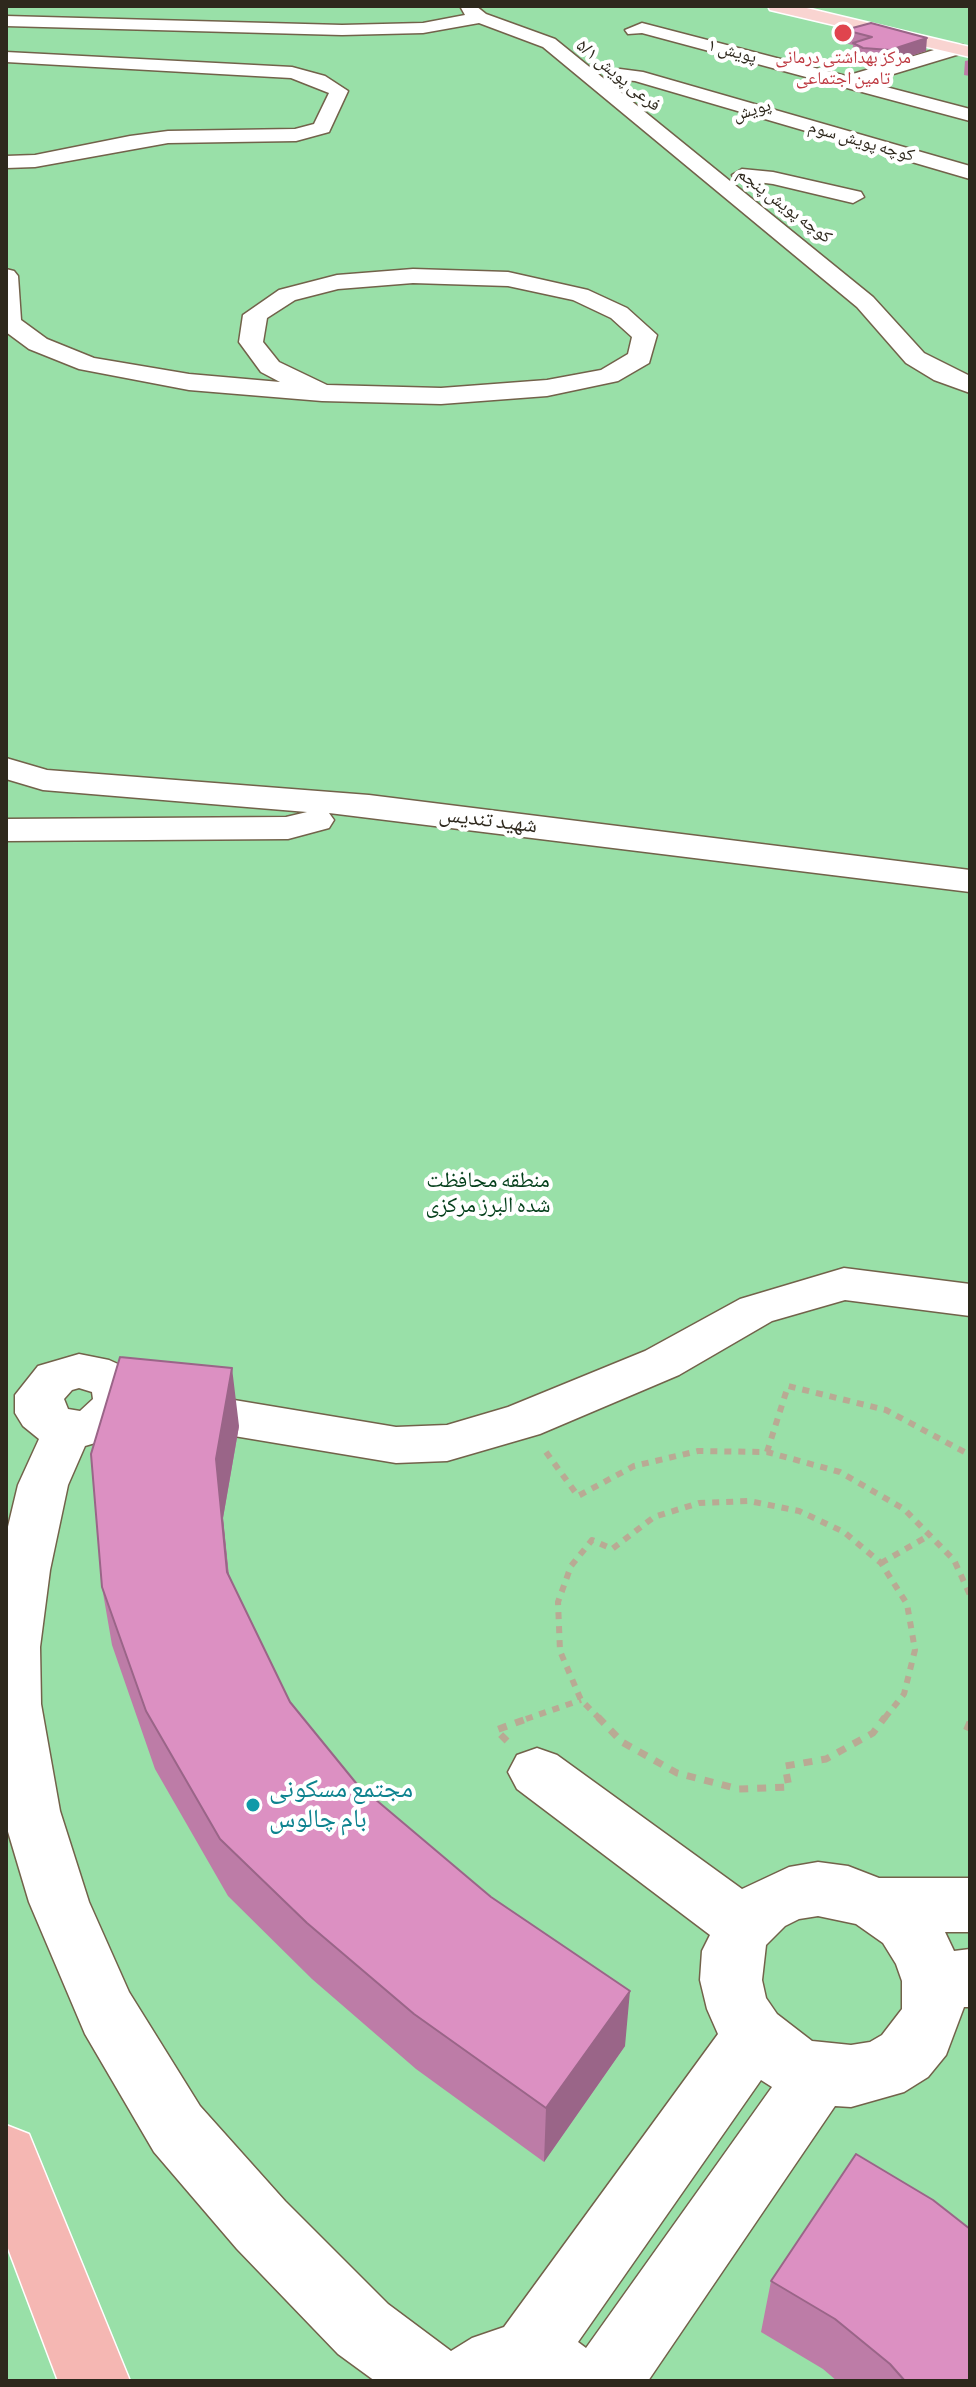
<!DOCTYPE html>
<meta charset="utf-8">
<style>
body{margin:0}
#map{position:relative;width:976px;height:2387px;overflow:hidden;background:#f7e5c9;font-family:"Sofia Sans Condensed",sans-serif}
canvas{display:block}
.frame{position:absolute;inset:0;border:8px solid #2e281d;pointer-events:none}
</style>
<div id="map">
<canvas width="976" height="2387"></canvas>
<div class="frame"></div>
</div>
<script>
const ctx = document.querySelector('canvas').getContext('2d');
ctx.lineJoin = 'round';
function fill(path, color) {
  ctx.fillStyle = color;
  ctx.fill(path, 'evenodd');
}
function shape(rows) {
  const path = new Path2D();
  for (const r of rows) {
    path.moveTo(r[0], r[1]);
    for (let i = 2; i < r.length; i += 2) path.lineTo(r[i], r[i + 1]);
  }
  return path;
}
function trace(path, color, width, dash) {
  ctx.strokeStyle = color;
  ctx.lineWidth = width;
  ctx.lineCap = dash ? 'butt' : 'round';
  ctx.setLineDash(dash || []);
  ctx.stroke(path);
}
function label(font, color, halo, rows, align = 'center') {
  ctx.font = font + ' "Sofia Sans Condensed","Noto Naskh Arabic",sans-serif';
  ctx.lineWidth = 8;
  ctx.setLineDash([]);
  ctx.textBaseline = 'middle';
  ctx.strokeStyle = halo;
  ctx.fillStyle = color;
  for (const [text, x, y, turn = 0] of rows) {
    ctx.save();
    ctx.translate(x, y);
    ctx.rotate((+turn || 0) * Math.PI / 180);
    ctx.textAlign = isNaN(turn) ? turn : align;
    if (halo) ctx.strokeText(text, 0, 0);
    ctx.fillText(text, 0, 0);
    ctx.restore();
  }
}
const green = shape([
 [6,6,970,6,970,2381,6,2381]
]);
const pathFar1 = shape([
 [546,1452,578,1496,634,1466,698,1451,767,1452,840,1472,904,1509,954,1560,970,1595],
 [767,1452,788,1386,886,1410,970,1455],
 [881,1563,930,1535],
 [526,1719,581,1700],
 [600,1719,581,1700,560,1651,558,1602,571,1566,592,1540,612,1549,654,1517,699,1503,749,1501,799,1511,844,1532,881,1563,907,1604,915,1650,904,1694,884,1719]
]);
const path = shape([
 [598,1717,622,1742,677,1773,739,1789,789,1787,785,1766,826,1759,873,1733,885,1717],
 [970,1722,965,1734,970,1736],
 [507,1741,496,1730,532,1717]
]);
const minor = shape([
 [460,6,476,6,486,14,555,39,873,297,924,353,970,376,970,393,934,380,906,363,857,307,543,47,479,23,423,33,342,35,6,26,6,16,342,25,423,23,465,15,460,6],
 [642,23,846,76,951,45,963,45,966,49,963,53,867,82,970,109,970,121,642,33,628,34,625,30,642,23],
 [6,52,292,67,325,76,348,91,329,132,296,141,168,143,35,167,6,168,6,156,35,155,130,136,168,131,295,129,314,124,329,93,291,78,6,62,6,52],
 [620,69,643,72,970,166,970,179,635,81,613,79,611,75,613,71,620,69],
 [742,169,773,172,861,192,864,197,853,203,773,184,735,179,732,175,742,169],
 [6,269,14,271,18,276,21,320,47,339,94,358,189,374,280,382,261,372,239,342,243,315,279,290,337,275,413,269,508,272,588,290,627,308,657,335,649,363,618,381,547,396,441,404,322,401,189,390,79,369,29,349,6,332,6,269],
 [413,283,508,286,573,300,611,318,632,337,628,354,601,370,547,380,441,388,327,385,279,362,263,342,267,318,295,300,338,289,413,283],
 [6,758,47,770,369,795,970,870,970,892,329,813,334,820,329,828,288,839,6,841,6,819,286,817,307,812,43,790,6,779,6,758],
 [844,1268,970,1284,970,1316,845,1300,772,1321,679,1375,540,1434,447,1461,396,1463,180,1427,163,1422,156,1409,163,1396,180,1391,396,1427,447,1425,508,1407,645,1351,740,1299,844,1268],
 [79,1354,109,1360,129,1369,142,1398,132,1421,112,1438,85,1446,68,1485,50,1570,40,1647,41,1704,60,1811,89,1902,129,1992,200,2106,285,2201,388,2304,451,2351,472,2338,504,2327,718,2034,707,2009,700,1980,702,1951,710,1935,517,1789,508,1772,517,1755,537,1748,557,1755,742,1889,789,1867,818,1862,848,1866,879,1878,970,1878,970,1932,945,1932,954,1951,970,1949,970,2007,964,2007,946,2055,928,2077,904,2092,851,2107,835,2106,648,2381,375,2381,338,2354,237,2249,154,2152,85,2034,29,1902,6,1825,6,1535,18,1485,39,1439,23,1426,15,1413,15,1395,38,1366,79,1354],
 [79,1388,92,1392,93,1399,80,1411,68,1409,64,1399,72,1390,79,1388],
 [818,1916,856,1924,883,1943,896,1964,902,1981,902,2009,882,2035,870,2042,851,2045,812,2041,777,2014,766,1998,762,1980,766,1945,785,1926,799,1919,818,1916],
 [761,2080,772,2087,586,2348,578,2342,761,2080]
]);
const major = shape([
 [768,6,798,6,970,47,970,57,770,10,768,6]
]);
const highway = shape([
 [6,2125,29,2134,130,2381,58,2381,6,2243,6,2125]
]);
const wall = shape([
 [845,30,926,51,888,63,861,61,852,56,853,45,844,43],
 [970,60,970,76,964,75,965,61],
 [239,1426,223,1518,229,1576,290,1702,356,1783,625,2046,544,2162,416,2069,312,1979,228,1896,155,1769,112,1645,102,1587],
 [771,2281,970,2381,837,2381,823,2369,761,2332]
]);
const shadedWall = shape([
 [927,38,926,51,888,63,890,50],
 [232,1368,239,1426,223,1518,234,1630,216,1459],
 [630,1991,625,2046,544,2162,546,2108]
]);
const building = shape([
 [871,23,927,38,890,50,863,48,853,43,872,37,845,30,871,23],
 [120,1357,232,1368,216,1459,227,1572,290,1702,356,1783,491,1897,630,1991,546,2108,414,2014,307,1923,220,1839,146,1711,102,1587,91,1454,120,1357],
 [856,2154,933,2200,970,2229,970,2381,905,2381,890,2364,835,2319,771,2281,856,2154]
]);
const markers = [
 [843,33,10,"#e0444e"],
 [253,1805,8,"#0f9aa8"]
];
const farStreetnames = [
 ["پویش ۱",732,52,15],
 ["فرعی پویش ۵/۱",618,76,39],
 ["پویش",752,111,-17],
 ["کوچه پویش سوم",861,142,16],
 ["کوچه پویش پنجم",784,206,37]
];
const farHealthnames = [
 ["مرکز بهداشتی درمانی",843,58],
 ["تامین اجتماعی",843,79]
];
const streetNames = [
 ["شهید تندیس",488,821,7]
];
const parkNames = [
 ["منطقه محافظت",488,1181],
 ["شده البرز مرکزی",488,1206]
];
const nearCulturenames = [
 ["مجتمع مسکونی",269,1790],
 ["بام چالوس",269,1820]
];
fill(green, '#99e0a8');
trace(minor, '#72624a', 3);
trace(major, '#fff', 3);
trace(highway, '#fff', 3);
trace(pathFar1, '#b9aa94', 6, [7, 7]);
trace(path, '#b9aa94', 7, [9, 9]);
fill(minor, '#fff');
fill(major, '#f9d4d1');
fill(highway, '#f5b7b3');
fill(wall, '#bd7ca7');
fill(shadedWall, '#9a6588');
fill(building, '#dc90c2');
trace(building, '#9a6588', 2);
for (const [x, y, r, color] of markers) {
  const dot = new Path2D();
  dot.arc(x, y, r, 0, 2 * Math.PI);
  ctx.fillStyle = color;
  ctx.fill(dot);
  trace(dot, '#fff', 3);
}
label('18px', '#2e281d', '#fff', farStreetnames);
label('18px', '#be3a42', '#fff', farHealthnames);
label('22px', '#2e281d', '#fff', streetNames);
label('22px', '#023e19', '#fff', parkNames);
label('26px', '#0d838f', '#fff', nearCulturenames, 'left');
</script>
